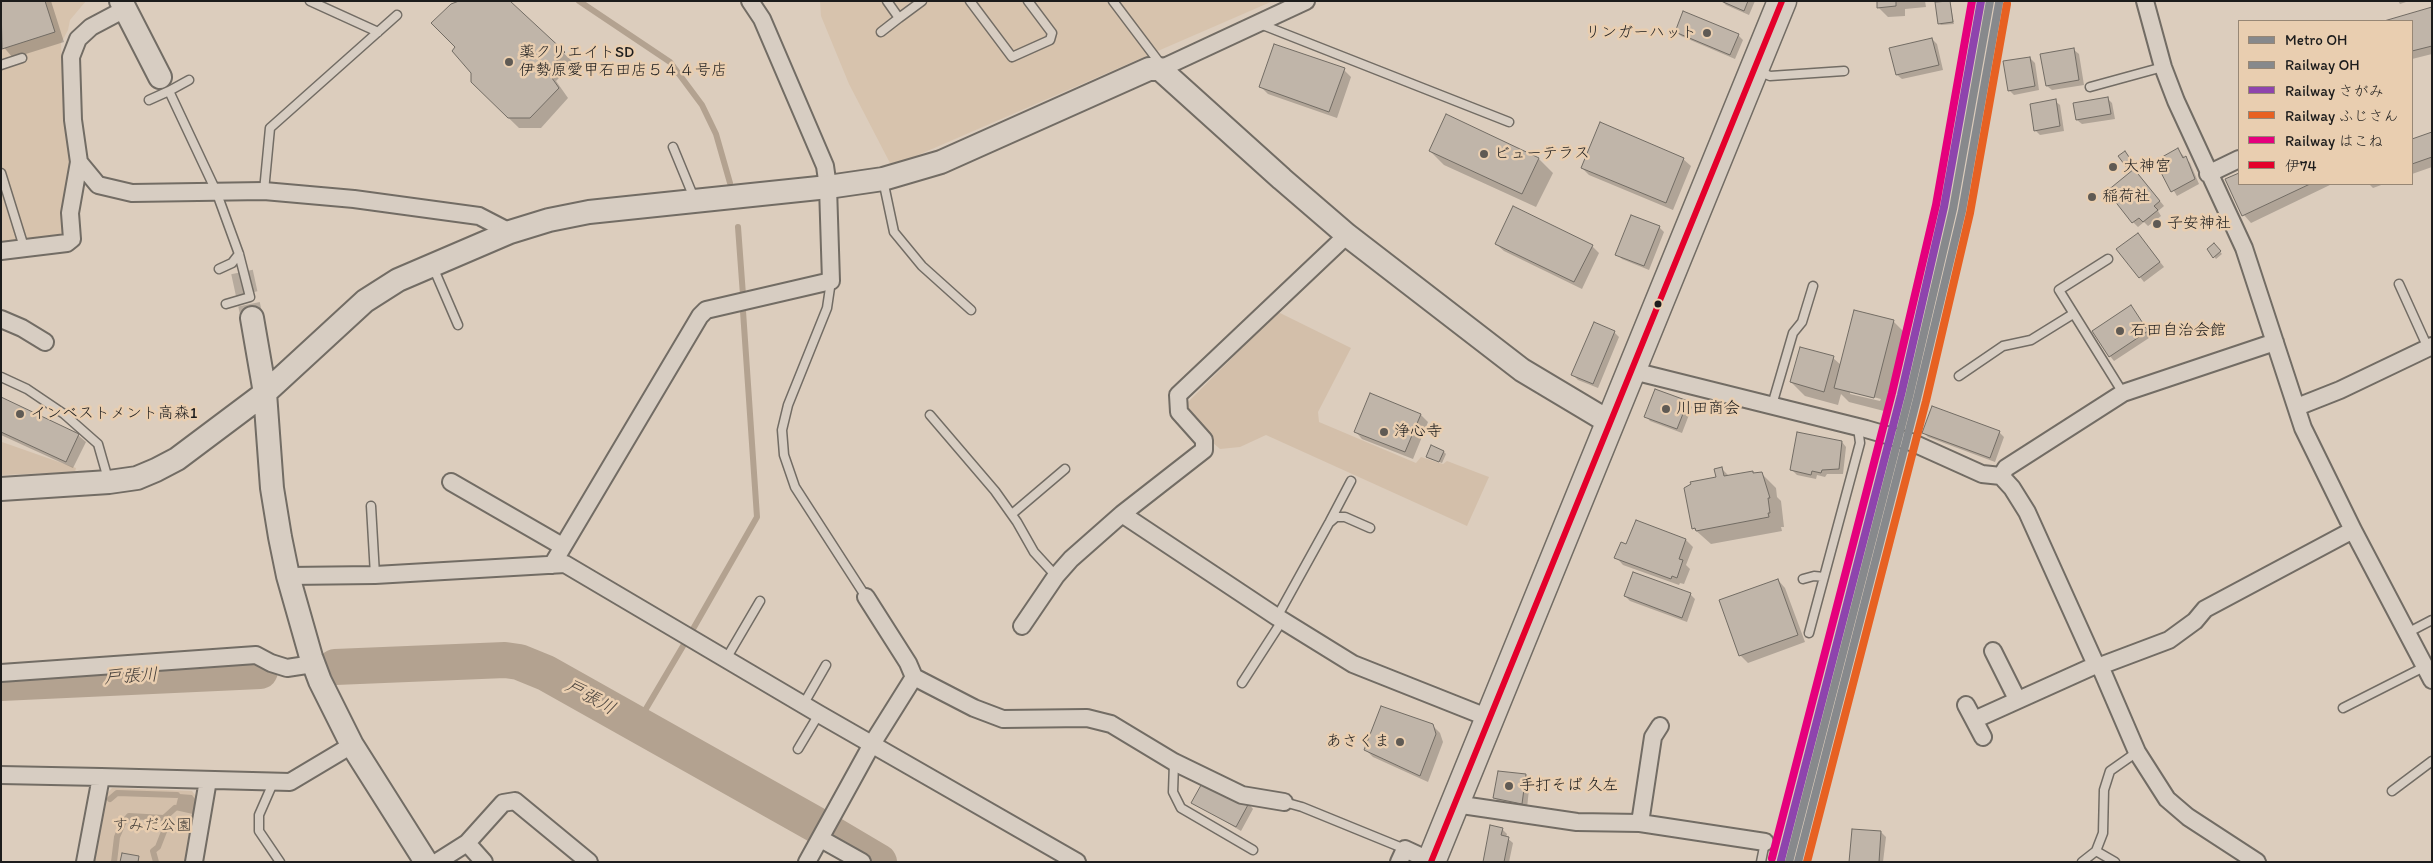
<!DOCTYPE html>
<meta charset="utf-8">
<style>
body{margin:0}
#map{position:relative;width:2433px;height:863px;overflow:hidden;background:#dccdbd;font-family:Itim,"Klee One",sans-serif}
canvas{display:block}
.frame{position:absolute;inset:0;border:2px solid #1c1c1c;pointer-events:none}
.legend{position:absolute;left:2238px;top:20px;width:175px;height:165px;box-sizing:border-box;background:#e9ceb0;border:1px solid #978775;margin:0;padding:6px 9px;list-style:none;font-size:15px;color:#1c1c1c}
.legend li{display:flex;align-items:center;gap:10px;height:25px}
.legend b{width:25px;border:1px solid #978775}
</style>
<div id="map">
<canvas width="2433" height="863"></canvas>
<div class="frame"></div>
<ul class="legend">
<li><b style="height:6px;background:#87898c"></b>Metro OH</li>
<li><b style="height:6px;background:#87898c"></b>Railway OH</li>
<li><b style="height:6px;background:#8e44ad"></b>Railway さがみ</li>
<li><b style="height:6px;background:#e76122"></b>Railway ふじさん</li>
<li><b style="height:6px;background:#e5007d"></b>Railway はこね</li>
<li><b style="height:6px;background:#e4002b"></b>伊74</li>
</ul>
</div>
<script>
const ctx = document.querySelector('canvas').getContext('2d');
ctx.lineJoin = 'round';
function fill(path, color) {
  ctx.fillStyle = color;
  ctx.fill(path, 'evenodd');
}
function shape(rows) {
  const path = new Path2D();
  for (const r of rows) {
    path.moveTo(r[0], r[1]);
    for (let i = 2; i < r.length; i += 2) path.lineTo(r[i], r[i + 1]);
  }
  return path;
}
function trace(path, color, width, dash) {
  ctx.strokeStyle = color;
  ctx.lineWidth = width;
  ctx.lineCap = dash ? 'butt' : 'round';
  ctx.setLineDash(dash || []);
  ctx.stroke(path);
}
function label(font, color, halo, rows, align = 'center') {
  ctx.font = font + ' Itim,"Klee One",sans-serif';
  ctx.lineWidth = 5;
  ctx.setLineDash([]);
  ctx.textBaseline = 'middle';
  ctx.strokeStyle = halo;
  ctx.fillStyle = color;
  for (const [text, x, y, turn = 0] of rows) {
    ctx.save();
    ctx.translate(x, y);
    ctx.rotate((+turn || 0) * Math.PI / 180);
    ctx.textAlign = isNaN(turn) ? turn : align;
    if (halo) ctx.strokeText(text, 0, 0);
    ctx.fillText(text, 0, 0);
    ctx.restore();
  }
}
const built = shape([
 [1,1,86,1,70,20,68,30,61,43,64,118,71,162,62,237,1,248],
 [820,1,1273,1,902,162,890,163,849,84,821,16]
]);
const green = shape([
 [1278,312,1351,348,1318,412,1319,422,1416,463,1421,457,1443,464,1447,461,1489,477,1467,526,1266,435,1240,447,1220,449,1187,420,1185,405],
 [2,442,76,468,75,472,1,475],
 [112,788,192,791,198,799,186,862,92,862,104,797]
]);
const water = shape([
 [179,794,192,795,195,799,193,814,175,810]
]);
const shadow = shape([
 [1,1,51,1,64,42,13,58,1,44],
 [509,1,574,63,556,81,568,98,541,128,519,128,482,92,456,47],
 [1722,1,1755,1,1749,15,1726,5],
 [1878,1,1925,1,1926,7,1905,9,1905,16,1888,17,1878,7],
 [1950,1,1954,24,1941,25,1939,23],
 [2398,1,2409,1,2400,4],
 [2432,9,2432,54,2412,59,2412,21,2385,21],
 [1676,31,1738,35,1743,40,1735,59,1681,36],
 [1932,39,1937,44,1943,70,1902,79,1897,75],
 [2074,50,2079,54,2084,85,2052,90,2047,86],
 [2030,58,2035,63,2039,90,2014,95,2009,90],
 [1344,70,1351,77,1337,118,1268,94,1261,87],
 [2107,98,2112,103,2115,119,2082,124,2077,120],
 [2055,101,2060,105,2064,131,2040,135,2035,130],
 [2432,133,2432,167,2412,174,2412,140],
 [2178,150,2190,163,2199,184,2177,196,2156,161],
 [1430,151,1539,159,1553,173,1536,207,1444,165],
 [2126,155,2134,166,2130,169,2128,167],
 [1683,159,1691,166,1673,210,1589,175,1582,168],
 [2239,174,2239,184,2332,184,2251,223,2244,215,2227,180],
 [2139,175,2164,206,2158,211,2161,216,2148,226,2144,222,2138,227,2133,222],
 [2369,184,2384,184,2373,188],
 [1659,227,1664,232,1649,270,1622,259,1617,254],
 [2142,239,2164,267,2144,282,2140,277],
 [1496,244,1592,246,1599,253,1582,289,1504,251],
 [2214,244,2222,254,2216,259,2208,249],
 [2131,307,2152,336,2114,361,2110,356],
 [1855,312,1894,322,1908,336,1888,412,1849,402,1841,394,1838,405,1805,396,1791,382,1833,358,1841,365],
 [1850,391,1881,399,1880,401,1850,394],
 [1614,332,1619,337,1598,388,1578,380,1573,375],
 [1,398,78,435,86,442,73,468,1,435],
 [1687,402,1692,407,1682,433,1650,421,1646,416],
 [1421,415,1428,422,1413,459,1362,439,1355,431],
 [1923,432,1999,432,2004,437,1995,462,1928,437],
 [1842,442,1846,447,1843,474,1827,474,1825,477,1817,475,1816,479,1797,475,1792,470],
 [1444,452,1446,454,1442,463,1428,457],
 [1722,469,1729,476,1752,472,1755,474,1762,474,1776,488,1777,497,1781,501,1784,527,1781,527,1782,531,1711,544,1693,528],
 [1637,521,1686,540,1693,547,1686,565,1690,569,1684,584,1680,583,1679,585,1623,565,1616,557,1627,546],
 [1778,580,1785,588,1805,642,1748,663,1740,655],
 [1690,594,1695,599,1687,622,1630,601,1625,596],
 [1432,725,1440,733,1443,742,1428,782,1373,757,1366,750],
 [1526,775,1530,780,1527,808,1500,803,1495,798],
 [1193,802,1249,804,1253,809,1241,831],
 [1502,829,1507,834,1506,837,1513,843,1509,862,1484,862],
 [1881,832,1886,837,1883,862,1851,862]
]);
const stream = shape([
 [579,1,670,62,702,105,716,134,730,183],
 [738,227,743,295],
 [693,629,757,517,743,311],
 [637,724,686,641],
 [110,799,117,793,177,795],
 [114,862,117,837,123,823,129,816,164,818,175,808],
 [156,862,153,851,158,847,165,829,167,822,164,818]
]);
const river = shape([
 [335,667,505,660,519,662,546,673,820,827],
 [1,683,260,671],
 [830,833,879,862]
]);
const building = shape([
 [1,1,45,1,55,32,2,49,1,1],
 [459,1,510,1,565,52,547,71,559,88,530,118,508,118,471,82,471,73,452,51,455,47,431,23,451,4,459,1],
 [1721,1,1748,1,1744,11,1721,1],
 [1877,1,1896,1,1896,6,1877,8,1877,1],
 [1950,1,1953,22,1938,24,1935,2,1950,1],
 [2432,7,2432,46,2412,51,2412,21,2384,21,2432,7],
 [1683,11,1739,34,1730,55,1675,32,1683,11],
 [1932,38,1939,65,1896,75,1889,48,1932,38],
 [1274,44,1345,68,1329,112,1259,87,1274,44],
 [2074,48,2079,80,2046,86,2040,54,2074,48],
 [2030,57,2035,86,2008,91,2003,61,2030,57],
 [2108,97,2111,114,2076,120,2073,103,2108,97],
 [2056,99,2060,126,2034,131,2030,104,2056,99],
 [1446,114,1539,158,1522,194,1429,151,1446,114],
 [1600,122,1684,158,1666,203,1581,168,1600,122],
 [2432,132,2432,157,2412,164,2412,139,2432,132],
 [2178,148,2183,158,2186,156,2195,179,2171,192,2155,161,2178,148],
 [2125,151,2133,163,2127,168,2118,156,2125,151],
 [2134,169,2160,201,2154,206,2158,210,2143,222,2139,218,2132,223,2107,191,2134,169],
 [2239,173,2239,184,2310,184,2242,216,2225,179,2239,173],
 [1513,206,1593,245,1574,282,1495,244,1513,206],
 [1631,215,1660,226,1644,266,1615,255,1631,215],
 [2138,233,2160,262,2139,278,2116,249,2138,233],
 [2214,243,2221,251,2213,258,2207,249,2214,243],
 [2131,305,2148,331,2109,357,2092,331,2131,305],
 [1854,310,1894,320,1874,398,1834,388,1854,310],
 [1594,322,1615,331,1593,384,1571,375,1594,322],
 [1800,347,1834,356,1824,392,1790,382,1800,347],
 [1655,389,1688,401,1677,429,1644,417,1655,389],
 [1370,393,1421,414,1405,452,1354,432,1370,393],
 [1,397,79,434,66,462,1,432,1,397],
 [1932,406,2000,431,1990,458,1922,433,1932,406],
 [1797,432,1842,441,1839,469,1822,470,1821,473,1812,471,1811,475,1790,470,1797,432],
 [1431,445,1444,451,1439,462,1426,457,1431,445],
 [1722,467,1724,476,1753,471,1753,473,1762,472,1770,498,1768,498,1770,513,1768,513,1769,517,1696,531,1695,528,1692,529,1684,488,1691,484,1690,482,1716,477,1714,469,1722,467],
 [1636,520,1686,539,1679,559,1683,560,1677,578,1672,576,1671,579,1614,558,1621,542,1626,544,1636,520],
 [1633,572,1691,593,1682,618,1624,596,1633,572],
 [1778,579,1798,635,1739,656,1719,600,1778,579],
 [1381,706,1433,724,1436,734,1420,776,1364,750,1381,706],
 [1498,771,1526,774,1522,804,1493,798,1498,771],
 [1205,778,1249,803,1236,827,1191,803,1205,778],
 [1490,825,1503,828,1501,835,1509,837,1504,862,1483,862,1490,825],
 [1852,829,1881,831,1879,862,1849,862,1852,829],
 [122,853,139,856,138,862,120,862,122,853]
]);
const secondaryTunnel = shape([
 [242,272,252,318]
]);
const lane = shape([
 [310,1,378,32],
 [887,1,899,18,922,1],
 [970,1,1012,57,1050,40,1052,33,1028,1],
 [1113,1,1162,66],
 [1260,24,1509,122],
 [881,32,899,18],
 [1,65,22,58],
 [1758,71,1770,76,1844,71],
 [2090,87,2163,67],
 [169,91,189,80],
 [149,100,169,91,216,191,239,254,250,297,226,304],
 [673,147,694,198],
 [1,173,24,247],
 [883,180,894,232,922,266,971,310],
 [264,191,270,128,397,15],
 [2108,259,2059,290,2123,393],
 [433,267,458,325],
 [219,269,232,263,239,254],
 [831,281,827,308,788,405,782,430,784,455,795,487,866,597],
 [2399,284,2428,348],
 [1959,376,2003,346,2031,340,2073,314],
 [1,377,27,389,64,414,98,444,108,479],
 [1772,405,1793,333,1802,322,1813,286],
 [930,415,995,491,1017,522,1034,552,1056,576],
 [371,506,375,575],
 [1012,514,1065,469],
 [1330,521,1351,481],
 [1803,579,1814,576,1824,577],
 [1277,617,1329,523,1336,517,1345,517,1370,528],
 [1809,633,1860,443,1858,427],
 [2407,633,2432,620],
 [726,659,760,601],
 [1242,683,1282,621],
 [803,705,826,665],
 [2343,708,2424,667],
 [798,749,819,714],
 [1174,763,1173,792,1181,808,1253,850],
 [273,783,259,815,259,831,280,862],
 [2392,791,2432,761],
 [1284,802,1302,807,1405,849],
 [2096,851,2115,862],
 [1761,862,1765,842],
 [2082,862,2096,851,2103,833,2104,790,2110,771,2137,752]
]);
const street = shape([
 [2145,1,2163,67,2176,101,2244,248,2303,428,2353,530,2432,680],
 [125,9,91,27,78,39,71,57,73,120,79,162,98,185,132,193,264,191,354,199,479,216,510,232],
 [1160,69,1306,1],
 [2208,174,2239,159],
 [1,251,67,243,72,239,70,213,79,162],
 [1,319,22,328,45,342],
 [1633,371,1866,429,1911,442,1982,474,2001,476,2012,488,2027,512,2096,665,2100,666,2137,752,2167,799,2188,817,2257,862],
 [2297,407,2340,390,2432,346],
 [2001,476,2006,468,2123,393,2275,342],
 [451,482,562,546],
 [1122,514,1204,450,1204,440,1179,412,1178,395,1347,235],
 [552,565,700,316,706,310,831,281,828,187,825,166,762,19,750,1],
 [288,576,375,575,565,564,819,714,1077,862],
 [866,597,908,663,914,677],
 [1022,626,1056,576,1071,559,1122,514,1277,617,1353,664,1489,718],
 [1993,651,2017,699],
 [2100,666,2169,640,2195,621,2205,609,2353,530],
 [1,673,256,655,271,663,287,668,313,664],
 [1966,705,1974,720],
 [1983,737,1974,720,2096,665],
 [1,775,101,777],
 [1455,804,1577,822,1640,823,1765,842],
 [1640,823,1653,737,1660,726],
 [821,839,862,862],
 [467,843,484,862],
 [85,862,101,777,290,782,352,745],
 [194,862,208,780],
 [437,862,467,843,503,803,515,801,589,862],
 [807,862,872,744,914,677,974,708,1003,719,1087,718,1111,724,1174,762,1242,795,1284,802],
 [1399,862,1405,849,1431,861]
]);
const secondary = shape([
 [121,1,160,77],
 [252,318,265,393,272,488,280,537,288,576,311,657,320,681,352,745,426,862],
 [1,489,109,482,137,478,156,470,177,459,265,393,365,301,398,280,510,232,549,220,589,212,828,187,883,179,941,162,1149,69,1160,69,1282,179,1347,235,1522,370,1609,422]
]);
const highway = shape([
 [1431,862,1782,1]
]);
const bus1 = shape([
 [1431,862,1782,1]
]);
const rail1 = shape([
 [1798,862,1917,399,1962,211,1999,3]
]);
const rail2 = shape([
 [1781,860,1901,395,1944,207,1981,1]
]);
const rail3 = shape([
 [1807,862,1926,401,1970,213,2007,4]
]);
const rail4 = shape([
 [1772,858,1892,393,1936,205,1972,1]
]);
const metro1 = shape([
 [1789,862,1909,397,1953,209,1990,1]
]);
const markers = [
 [1707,33,5,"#5f5a54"],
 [509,62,5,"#5f5a54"],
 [1484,154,5,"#5f5a54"],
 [2113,167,5,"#5f5a54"],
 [2092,197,5,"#5f5a54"],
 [2157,224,5,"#5f5a54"],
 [1658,304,4.5,"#1c1c1c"],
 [2120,331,5,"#5f5a54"],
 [1666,409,5,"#5f5a54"],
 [20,414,5,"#5f5a54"],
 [1384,432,5,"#5f5a54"],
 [1400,742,5,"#5f5a54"],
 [1509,786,5,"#5f5a54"]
];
const poiNames = [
 ["リンガーハット",1697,33,"right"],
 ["薬クリエイトSD",519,53],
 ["伊勢原愛甲石田店５４４号店",519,71],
 ["ビューテラス",1494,154],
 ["大神宮",2123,167],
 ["稲荷社",2102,197],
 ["子安神社",2167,224],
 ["石田自治会館",2130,331],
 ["川田商会",1676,409],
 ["インベストメント高森1",30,414],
 ["浄心寺",1394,432],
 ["あさくま",1390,742,"right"],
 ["手打そば 久左",1519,786]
];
const parkNames = [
 ["すみだ公園",152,826]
];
const waterNames = [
 ["戸張川",131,677,-3],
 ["戸張川",590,698,29]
];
fill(built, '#d7c3ad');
fill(green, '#d3bfaa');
fill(water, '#b3a290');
fill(shadow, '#0003');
trace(stream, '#b3a290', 6);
trace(river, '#b3a290', 36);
fill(building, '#c0b5a9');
trace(building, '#726c64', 1);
trace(secondaryTunnel, '#b6aa9d', 22, [22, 11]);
trace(lane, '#726c64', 11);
trace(street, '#726c64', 20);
trace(secondary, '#726c64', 26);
trace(highway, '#726c64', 31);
trace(lane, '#d7cdc2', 8);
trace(street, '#d7cdc2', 16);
trace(secondary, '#d7cdc2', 22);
trace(highway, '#d7cdc2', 28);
trace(bus1, '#e4002b', 6);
trace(rail1, '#87898c', 8);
trace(rail2, '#8e44ad', 8);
trace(rail3, '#e76122', 8);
trace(rail4, '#e5007d', 8);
trace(metro1, '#87898c', 8);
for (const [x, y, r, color] of markers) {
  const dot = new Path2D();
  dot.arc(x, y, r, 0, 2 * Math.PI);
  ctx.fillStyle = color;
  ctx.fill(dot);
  trace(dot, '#e9ceb0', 2);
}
label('16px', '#1c1c1c', '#e9ceb0', poiNames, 'left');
label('16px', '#48423c', '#e9ceb0', parkNames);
label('italic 18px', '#443e39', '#e9ceb0', waterNames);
</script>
